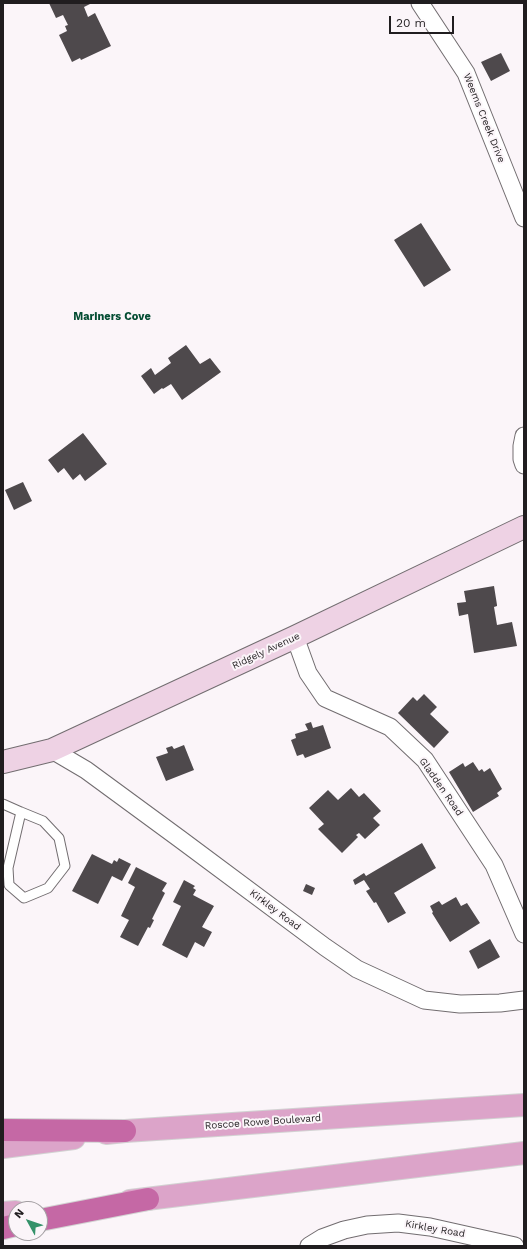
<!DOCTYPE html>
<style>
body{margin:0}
#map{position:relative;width:527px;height:1249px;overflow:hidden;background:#fbf5f9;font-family:"Work Sans",sans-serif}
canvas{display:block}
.frame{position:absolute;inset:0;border:4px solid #201d1f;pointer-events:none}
.north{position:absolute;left:8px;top:1201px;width:40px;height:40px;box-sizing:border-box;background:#fbf5f9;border:1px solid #a39fa2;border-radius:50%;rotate:310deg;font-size:11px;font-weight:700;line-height:16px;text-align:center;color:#201d1f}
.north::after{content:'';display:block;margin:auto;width:14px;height:18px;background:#35926a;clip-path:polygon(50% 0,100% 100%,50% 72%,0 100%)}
.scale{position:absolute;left:389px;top:16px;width:65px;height:18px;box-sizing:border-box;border:2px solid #201d1f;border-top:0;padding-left:5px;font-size:12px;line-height:14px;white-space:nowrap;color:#201d1f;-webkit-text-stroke:3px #fbf5f9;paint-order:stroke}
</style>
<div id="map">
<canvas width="527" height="1249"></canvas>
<div class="frame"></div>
<div class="north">N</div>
<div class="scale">20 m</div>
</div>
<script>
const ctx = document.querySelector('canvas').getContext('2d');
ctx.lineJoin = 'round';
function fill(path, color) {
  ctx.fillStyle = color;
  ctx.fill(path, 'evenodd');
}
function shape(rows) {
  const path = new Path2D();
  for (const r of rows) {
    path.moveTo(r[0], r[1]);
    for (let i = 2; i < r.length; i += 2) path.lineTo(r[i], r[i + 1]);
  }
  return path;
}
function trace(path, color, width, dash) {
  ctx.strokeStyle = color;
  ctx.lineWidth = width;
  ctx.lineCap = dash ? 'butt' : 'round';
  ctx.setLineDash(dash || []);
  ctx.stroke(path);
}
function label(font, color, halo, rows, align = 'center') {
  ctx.font = font + ' "Work Sans",sans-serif';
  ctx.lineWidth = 4;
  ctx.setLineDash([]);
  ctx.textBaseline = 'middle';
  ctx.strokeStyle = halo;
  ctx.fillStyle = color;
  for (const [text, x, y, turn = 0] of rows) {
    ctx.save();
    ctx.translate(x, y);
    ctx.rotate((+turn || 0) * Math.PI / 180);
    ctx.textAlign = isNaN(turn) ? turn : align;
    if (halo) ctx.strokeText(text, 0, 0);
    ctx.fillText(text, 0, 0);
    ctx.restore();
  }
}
const building = shape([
 [49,3,92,3,84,7,88,17,95,13,111,46,81,60,80,58,72,62,59,35,67,31,65,26,68,25,63,15,56,18],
 [501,53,510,71,491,81,481,62],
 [421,223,451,270,424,287,394,240],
 [186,345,200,364,210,358,221,372,182,400,171,384,163,389,162,388,154,394,141,376,151,368,155,375,171,363,168,358],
 [83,433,107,464,85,481,80,474,73,480,64,468,58,473,48,460],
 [23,482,32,501,14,510,5,490],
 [494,586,497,605,497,606,494,607,497,625,512,622,517,646,474,653,468,614,459,616,457,603,466,602,464,591],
 [424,694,437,707,430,714,449,732,434,748,398,713,413,697,417,701],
 [311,722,313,728,323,725,331,748,305,758,303,754,297,756,291,740,296,738,295,734,308,730,305,724],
 [184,745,194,770,166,781,156,757,168,753,166,748,172,746,174,749],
 [473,762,479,771,482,769,484,772,490,768,502,789,497,793,499,796,473,812,449,772,463,763,465,767],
 [351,788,359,797,364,793,381,811,373,818,380,825,365,839,359,833,356,835,358,837,342,853,318,829,324,824,309,808,328,790,338,800],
 [422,843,436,868,394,893,406,913,388,923,376,902,374,903,366,891,370,889,364,880,355,885,353,880,364,873,366,876],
 [92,854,112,864,114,860,117,862,119,858,131,864,122,881,112,876,98,904,72,891],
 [136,867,167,883,162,891,165,893,152,919,154,920,150,928,148,927,138,946,120,937,129,920,121,916,135,887,128,883],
 [184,880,195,886,193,888,196,890,193,895,214,906,202,927,212,932,204,947,195,942,187,958,162,945,181,906,173,902],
 [306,884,315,888,312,895,303,891],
 [456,897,461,906,467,903,480,923,450,942,432,913,433,912,430,906,439,901,442,905],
 [490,939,500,957,478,969,469,951]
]);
const lane = shape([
 [3,804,21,812,43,821,59,838,65,866,48,888,24,898,9,885,8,868,21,812]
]);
const street = shape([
 [420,3,466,73,524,218],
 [524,436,522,446,522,459,524,465],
 [295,637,308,673,325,698,390,727,425,760,494,865,524,934],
 [52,750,86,770,180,839,325,947,357,969,424,1000,460,1004,500,1003,524,1000],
 [309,1246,322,1238,344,1230,367,1225,398,1223,430,1227,515,1246]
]);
const secondary = shape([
 [3,762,52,750,295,637,524,527]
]);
const primary = shape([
 [106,1133,125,1131,524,1105],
 [3,1147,74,1138],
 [130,1201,524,1153],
 [3,1213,16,1212]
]);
const highway = shape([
 [3,1130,125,1131],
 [40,1220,148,1199],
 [3,1228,16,1225]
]);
const streetNames = [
 ["Weems Creek Drive",484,118,68],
 ["Ridgely Avenue",266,651,-25],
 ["Gladden Road",441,787,55],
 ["Kirkley Road",275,910,37],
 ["Roscoe Rowe Boulevard",263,1122,-4],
 ["Kirkley Road",435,1229,10]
];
const neighbourhoodNames = [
 ["Mariners Cove",112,317]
];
fill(building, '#4e494c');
trace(lane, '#726d70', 11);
trace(street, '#726d70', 19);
trace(secondary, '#726d70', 24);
trace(primary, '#d2d2d2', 24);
trace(highway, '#d2d2d2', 24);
trace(lane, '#fff', 9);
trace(street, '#fff', 17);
trace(secondary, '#eed2e4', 22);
trace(primary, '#dca4c9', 22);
trace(highway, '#c568a5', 22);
label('10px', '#201d1f', '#fbf5f9', streetNames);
label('bold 11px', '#034c32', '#fbf5f9', neighbourhoodNames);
</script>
